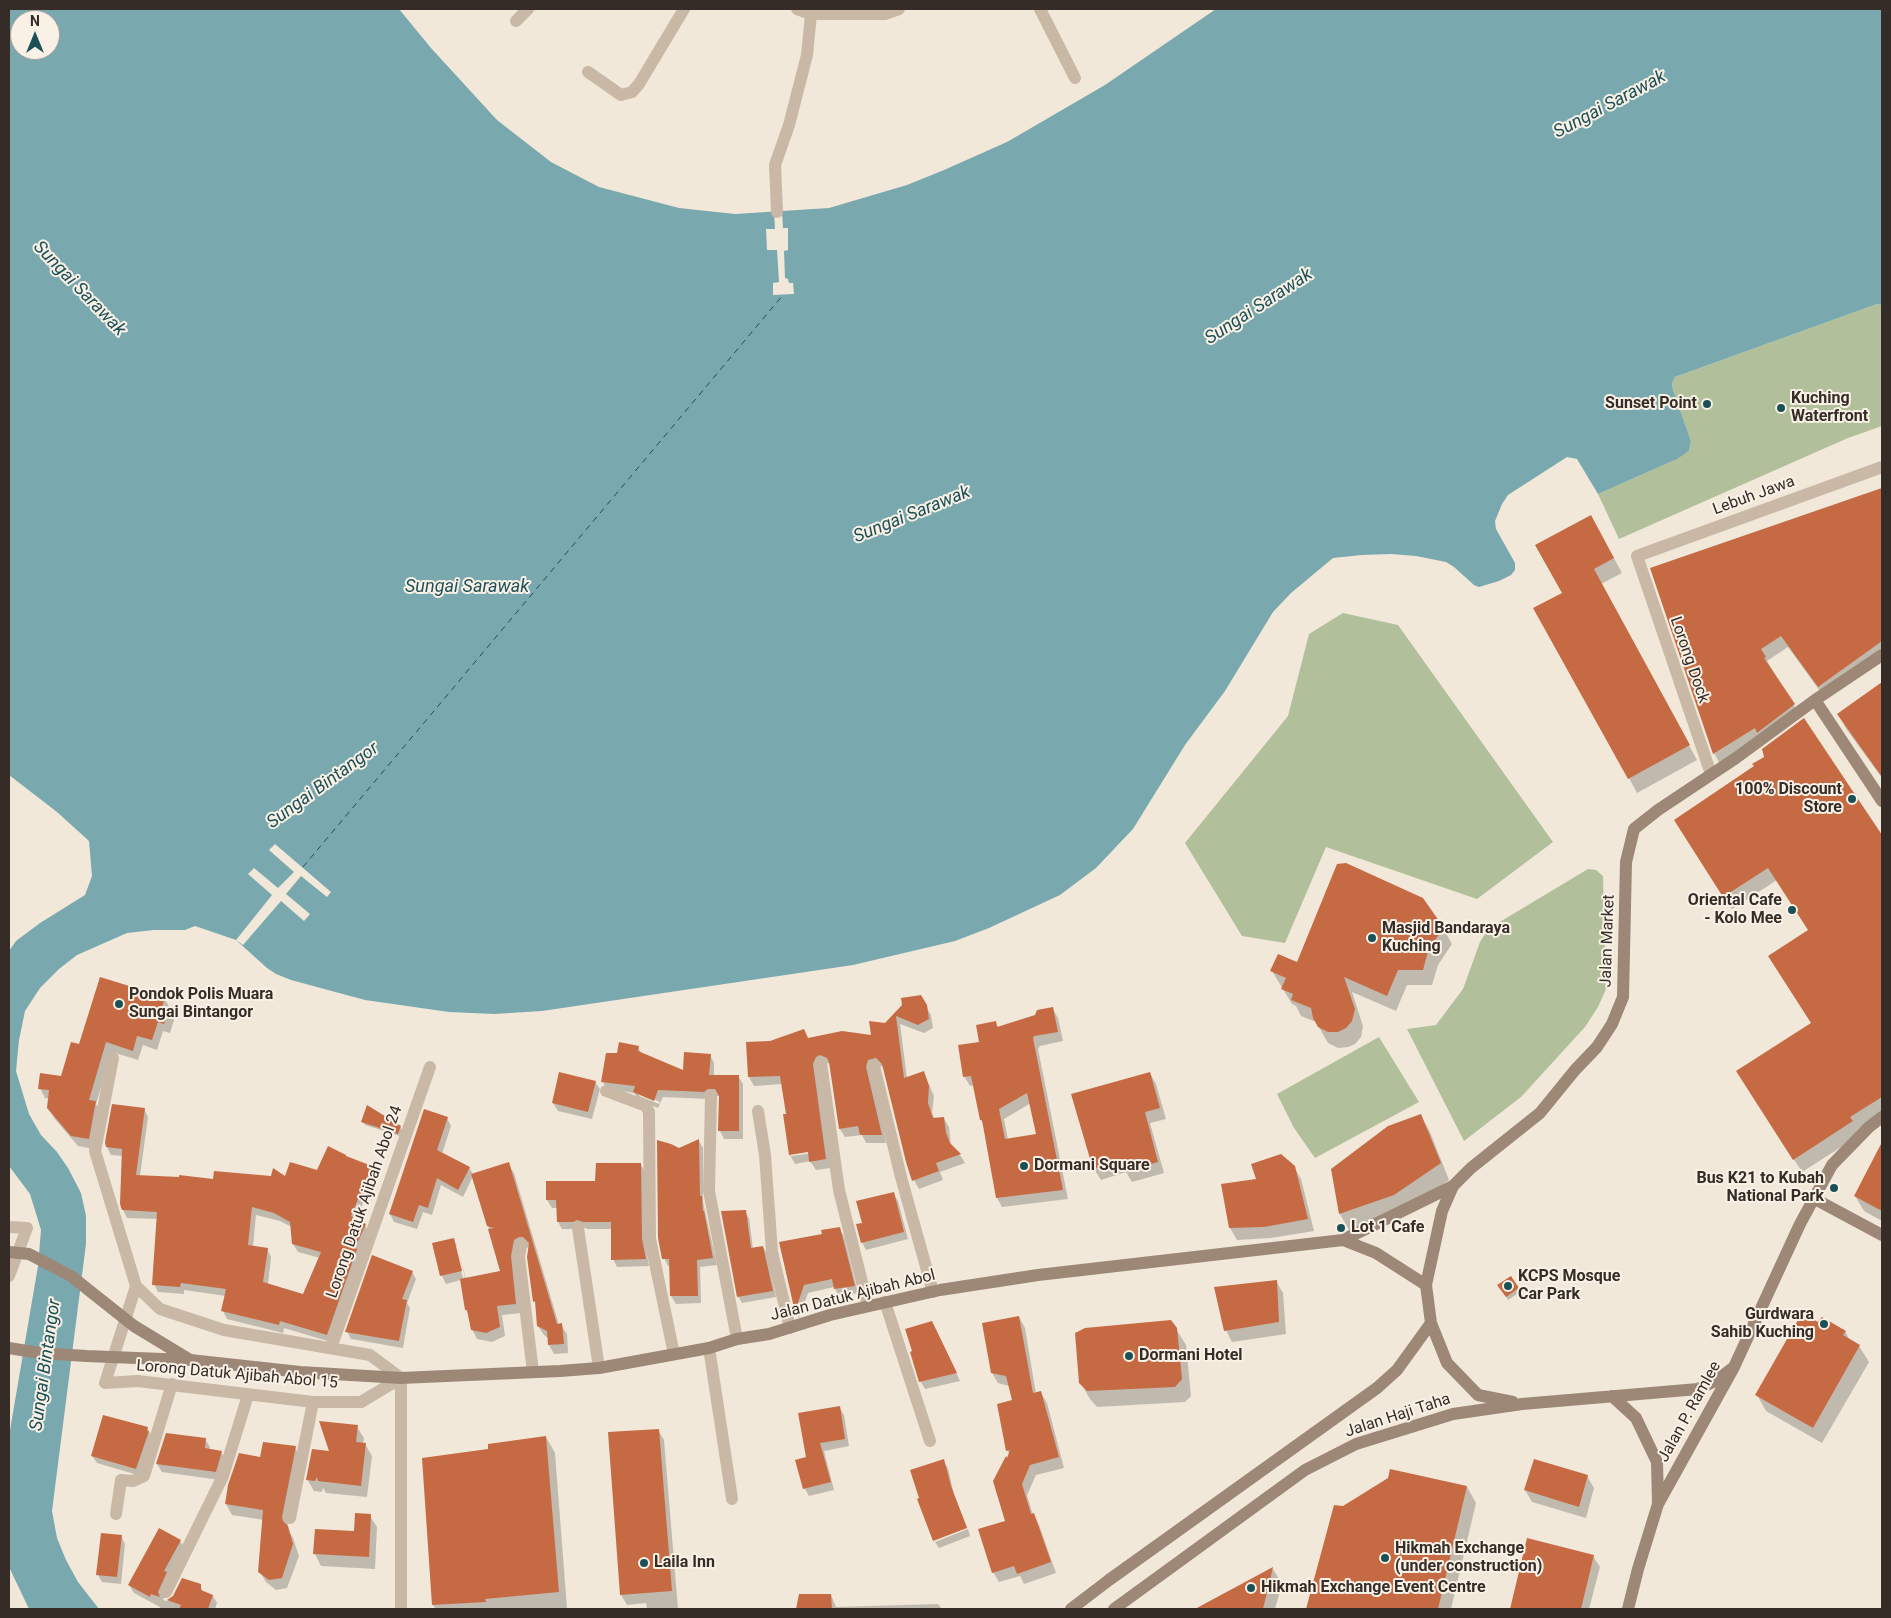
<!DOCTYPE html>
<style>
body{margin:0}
#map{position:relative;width:1891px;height:1618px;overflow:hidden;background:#f1e8da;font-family:Roboto,sans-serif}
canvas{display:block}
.frame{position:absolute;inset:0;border:10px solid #352c27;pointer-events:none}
.north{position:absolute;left:10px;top:10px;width:50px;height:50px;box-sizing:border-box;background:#f9f1e6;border:1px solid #aba29a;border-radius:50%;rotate:0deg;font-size:14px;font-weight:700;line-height:20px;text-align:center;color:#352c27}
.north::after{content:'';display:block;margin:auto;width:18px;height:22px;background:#1c5057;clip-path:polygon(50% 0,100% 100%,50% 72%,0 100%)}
</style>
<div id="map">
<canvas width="1891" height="1618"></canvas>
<div class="frame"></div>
<div class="north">N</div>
</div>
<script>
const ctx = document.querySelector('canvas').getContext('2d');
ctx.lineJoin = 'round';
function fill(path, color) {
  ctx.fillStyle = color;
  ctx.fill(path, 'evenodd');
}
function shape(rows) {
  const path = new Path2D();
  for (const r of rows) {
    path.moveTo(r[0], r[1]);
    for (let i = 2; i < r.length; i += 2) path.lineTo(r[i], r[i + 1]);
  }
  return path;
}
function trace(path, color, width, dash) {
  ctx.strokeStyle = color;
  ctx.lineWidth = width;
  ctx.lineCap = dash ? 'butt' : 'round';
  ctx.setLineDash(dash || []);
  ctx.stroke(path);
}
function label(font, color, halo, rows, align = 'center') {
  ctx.font = font + ' Roboto,sans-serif';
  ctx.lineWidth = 4;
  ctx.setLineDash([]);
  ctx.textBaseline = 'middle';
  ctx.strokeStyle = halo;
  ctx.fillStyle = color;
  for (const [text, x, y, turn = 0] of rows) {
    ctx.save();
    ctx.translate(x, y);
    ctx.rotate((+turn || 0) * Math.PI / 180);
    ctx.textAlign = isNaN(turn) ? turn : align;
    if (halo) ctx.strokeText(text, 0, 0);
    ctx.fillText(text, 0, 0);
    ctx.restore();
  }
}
const green = shape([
 [1877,304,1882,305,1882,426,1848,438,1619,539,1598,494,1670,462,1689,451,1691,441,1673,390,1672,383,1675,377],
 [1343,613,1398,625,1553,842,1477,899,1326,847,1285,943,1242,936,1185,843,1288,716,1309,634],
 [1588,869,1596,870,1603,876,1606,989,1598,1007,1585,1027,1521,1097,1464,1141,1407,1029,1436,1025,1463,989,1480,942,1488,929],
 [1379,1037,1419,1102,1315,1158,1294,1128,1277,1094]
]);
const water = shape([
 [9,9,399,9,431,48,497,120,551,162,599,187,679,208,735,214,829,208,907,185,944,170,1007,142,1105,85,1216,9,1882,9,1882,305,1877,304,1675,377,1672,383,1673,390,1691,441,1689,451,1677,459,1598,494,1577,459,1567,457,1508,495,1502,504,1495,521,1496,529,1515,563,1515,570,1511,575,1499,581,1479,587,1474,585,1454,567,1446,562,1416,556,1391,554,1362,555,1333,558,1291,593,1273,612,1225,691,1185,745,1133,829,1096,868,1060,895,989,928,955,941,853,965,542,1011,494,1014,449,1012,365,1000,291,980,276,974,267,968,236,940,195,926,185,930,154,930,127,933,77,955,59,969,40,988,25,1011,19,1040,16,1071,29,1114,41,1135,57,1152,68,1168,81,1193,86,1216,86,1244,52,1511,57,1538,66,1560,78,1582,99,1609,29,1609,9,1567,9,1436,38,1266,41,1230,30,1194,9,1166,9,951,16,941,40,923,85,895,92,876,89,841,57,812,9,775],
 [20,20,50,20,50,50,20,50]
]);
const pier = shape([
 [774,212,782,212,783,228,788,228,788,250,784,251,785,278,788,279,789,283,793,283,794,294,773,295,773,283,779,282,777,250,767,250,766,229,775,229],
 [275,844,331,892,327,897,301,876,286,894,310,914,304,921,281,901,243,945,236,940,272,895,248,874,254,868,278,888,294,872,269,850]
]);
const shadow = shape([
 [1882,488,1882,658,1825,698,1788,647,1767,661,1801,717,1720,764,1714,753,1651,569],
 [1599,531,1622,573,1601,584,1697,760,1637,793,1629,778,1563,593],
 [1882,683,1882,778,1847,730,1838,714],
 [1804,720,1882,835,1882,1114,1857,1130,1860,1135,1802,1172,1745,1084,1812,1024,1809,931,1777,880,1732,909,1683,833],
 [1443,928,1452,944,1438,965,1432,985,1407,985,1396,1011,1352,992,1363,1026,1361,1037,1355,1044,1348,1047,1338,1048,1328,1043,1316,1022,1301,1016,1296,1006,1292,1004,1272,971],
 [920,997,931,1015,933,1028,924,1033,900,1024,907,1078,924,1073,934,1096,932,1113,935,1119,944,1119,949,1127,951,1147,960,1155,965,1163,940,1172,943,1180,919,1189,914,1180,884,1069,882,1066,873,1069,886,1143,866,1143,862,1135,845,1137,840,1129,831,1064,825,1063,831,1168,816,1170,810,1161,795,1164,790,1155,788,1115,782,1084,754,1086,749,1077,809,1039,872,1036],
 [814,1150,814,1153,791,1156,791,1154],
 [164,998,170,1008,169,1011,174,1020,170,1033,163,1031,157,1050,143,1045,138,1060,112,1052,96,1104,101,1113,94,1149,78,1146,54,1118,48,1107,49,1099,45,1098,40,1088,62,1078,80,1045],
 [1052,1008,1058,1018,1063,1041,1040,1046,1038,1049,1068,1199,1002,1207,997,1198,984,1125,981,1120,974,1085,970,1086,964,1076,981,1043,996,1023,999,1028,1036,1016],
 [1031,1103,1038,1135,1008,1140,1004,1119],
 [638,1047,642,1054,685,1072,710,1055,714,1063,714,1076,738,1076,743,1084,743,1139,724,1139,720,1131,720,1096,712,1096,709,1099,663,1097,658,1108,639,1100,634,1093,607,1089,603,1082,618,1054],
 [639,1093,660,1102,659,1104,639,1096],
 [1150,1073,1156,1084,1166,1119,1150,1123,1164,1173,1132,1182,1126,1172,1101,1180,1094,1169,1072,1095],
 [595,1082,600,1089,592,1119,558,1111,553,1103],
 [144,1109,148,1117,140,1176,214,1181,286,1178,317,1172,347,1158,371,1167,375,1175,356,1220,365,1225,369,1233,331,1342,284,1328,283,1333,227,1319,223,1311,226,1296,184,1290,184,1294,158,1292,154,1284,158,1219,127,1218,123,1210,123,1156,111,1155,107,1147],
 [256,1215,280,1221,292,1227,293,1244,298,1252,320,1258,304,1295,268,1284,271,1257,267,1249,253,1247],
 [1421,1116,1430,1132,1449,1180,1403,1211,1349,1230,1340,1214,1332,1169],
 [447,1118,451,1126,442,1154,469,1168,473,1174,508,1164,514,1173,559,1325,561,1325,567,1334,568,1353,554,1354,549,1345,548,1338,544,1335,538,1326,537,1306,534,1301,530,1247,519,1250,521,1313,502,1315,505,1336,492,1342,477,1339,472,1329,470,1316,466,1310,461,1280,446,1284,442,1276,434,1244,453,1239,457,1246,455,1246,463,1278,465,1277,457,1246,466,1279,502,1272,473,1176,463,1197,441,1185,432,1215,423,1212,417,1229,394,1222,390,1214],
 [363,1122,400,1127,402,1130,400,1136,365,1125],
 [699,1141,703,1148,703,1202,717,1265,700,1267,701,1303,676,1304,671,1296,670,1266,668,1266,664,1258,679,1149],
 [1882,1147,1882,1221,1864,1211,1855,1196],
 [641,1165,645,1172,646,1248,649,1266,617,1267,613,1259,612,1229,588,1229,582,1227,577,1229,562,1229,558,1222,558,1208,552,1208,547,1200,547,1183,596,1182],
 [1294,1167,1301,1179,1314,1231,1271,1238,1237,1240,1230,1228,1258,1180],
 [893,1193,898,1201,908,1239,866,1250,862,1242,864,1224],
 [745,1212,749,1218,753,1249,763,1247,767,1254,776,1297,742,1303,738,1296],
 [839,1229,844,1236,858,1293,839,1296,834,1287,808,1293,799,1318,796,1312,781,1243,823,1235],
 [412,1272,416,1279,407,1303,410,1308,403,1348,351,1339,347,1331],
 [1510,1277,1520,1292,1508,1300,1499,1285],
 [1276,1281,1283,1293,1286,1334,1232,1342,1226,1330],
 [1019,1317,1025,1328,1036,1394,1041,1393,1047,1403,1064,1468,1036,1475,1027,1495,1033,1515,1039,1525,1056,1573,1024,1584,1020,1576,999,1582,993,1572,1007,1521,1008,1461,1010,1455,1007,1450,1013,1401,1009,1386,998,1383,992,1373],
 [1819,1324,1845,1331,1850,1341,1859,1346,1869,1362,1822,1443,1766,1411,1757,1395],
 [1176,1329,1186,1345,1191,1396,1185,1402,1097,1407,1090,1399,1080,1382],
 [936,1330,960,1381,925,1389,921,1382,913,1352],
 [839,1407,844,1415,849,1446,824,1451,834,1490,809,1496,805,1489,797,1461,807,1458],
 [357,1427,364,1438,363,1444,365,1444,372,1456,367,1497,326,1493,323,1488,322,1492,314,1491,307,1479],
 [147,1428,152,1436,141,1476,97,1463,92,1456],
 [658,1430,664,1440,678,1609,647,1609,646,1603,627,1605,621,1595],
 [166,1434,205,1439,210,1447,209,1450,221,1452,226,1460,220,1480,162,1472,157,1464],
 [546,1437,555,1453,567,1608,436,1609,433,1605,490,1450],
 [295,1448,301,1458,287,1528,293,1538,299,1556,287,1588,276,1590,266,1582,259,1571,264,1520,232,1515,226,1504,229,1485,261,1458],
 [943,1461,948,1468,954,1495,967,1527,934,1539],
 [1587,1476,1594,1488,1586,1518,1532,1502,1525,1490],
 [1467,1487,1476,1503,1451,1609,1307,1609,1335,1506,1343,1508],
 [370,1516,377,1527,375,1569,321,1566,315,1554,355,1532],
 [968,1529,970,1536,939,1548,935,1542],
 [121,1536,125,1544,121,1584,102,1582,98,1575],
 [1528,1540,1593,1556,1600,1567,1589,1609,1511,1609],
 [180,1541,185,1549,163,1600,166,1601,172,1599,200,1586,204,1593,213,1596,217,1603,215,1609,159,1609,160,1607,134,1593,129,1585],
 [1273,1569,1282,1584,1275,1609,1197,1609],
 [800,1595,831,1595,836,1607,938,1604,942,1609,797,1609]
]);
const ferry = shape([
 [303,867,783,295]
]);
const building = shape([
 [1882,488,1882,641,1818,687,1781,636,1761,649,1766,657,1764,658,1795,704,1757,733,1755,728,1713,754,1650,568],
 [1591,515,1614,558,1594,569,1690,745,1628,779,1533,608,1562,593,1535,545],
 [1882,682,1882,777,1837,714],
 [1804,718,1882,835,1882,1097,1850,1117,1853,1121,1793,1160,1736,1071,1811,1023,1768,956,1808,930,1768,868,1723,897,1674,820,1754,766,1752,764,1764,757,1762,749],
 [1346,863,1423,898,1444,928,1429,948,1423,970,1398,970,1387,996,1344,977,1355,1009,1352,1021,1346,1028,1338,1032,1328,1032,1318,1027,1313,1018,1311,1008,1291,1000,1293,994,1281,989,1286,978,1270,971,1278,954,1297,962,1337,864],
 [100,977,165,997,162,1007,169,1009,164,1024,158,1022,152,1040,137,1036,133,1051,106,1042,89,1100,96,1101,89,1139,71,1136,47,1108,49,1090,38,1089,40,1073,61,1076,71,1042,79,1044],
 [921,995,927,1005,929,1019,918,1025,896,1016,904,1078,924,1071,929,1086,928,1103,933,1118,944,1117,946,1133,950,1143,961,1154,936,1163,939,1171,912,1181,906,1162,882,1064,876,1058,868,1060,866,1067,882,1135,860,1135,858,1126,839,1129,829,1062,827,1058,820,1055,816,1057,813,1064,826,1159,809,1162,808,1152,789,1155,783,1114,786,1114,780,1076,748,1077,746,1042,770,1041,804,1029,808,1038,842,1031,871,1035,869,1021,885,1023,902,1005,901,998],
 [1053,1007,1058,1032,1034,1036,1033,1038,1063,1190,996,1198,982,1120,980,1120,971,1076,963,1077,958,1045,979,1042,976,1025,996,1021,997,1027,1035,1015,1037,1010],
 [1027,1093,1036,1134,1005,1139,999,1109],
 [619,1042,639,1046,638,1051,683,1070,684,1052,711,1054,709,1075,739,1075,739,1131,718,1131,719,1096,715,1089,708,1089,704,1092,658,1090,654,1101,633,1092,635,1086,601,1082,606,1053,617,1053],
 [559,1072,596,1081,588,1112,552,1103],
 [1150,1072,1160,1108,1145,1112,1158,1162,1124,1172,1121,1161,1093,1169,1071,1094],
 [112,1104,145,1108,136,1175,179,1177,179,1175,213,1179,214,1171,271,1176,273,1168,285,1176,290,1162,317,1170,328,1146,346,1155,346,1156,372,1166,351,1216,366,1224,355,1248,357,1249,327,1335,280,1321,279,1325,221,1311,226,1289,181,1283,180,1287,152,1285,157,1212,122,1210,120,1204,122,1149,106,1147,105,1142],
 [252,1207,274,1213,290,1222,292,1244,321,1252,303,1294,263,1282,268,1248,248,1245],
 [367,1105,401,1126,398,1134,361,1122],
 [424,1109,448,1117,437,1150,470,1167,458,1190,437,1178,428,1208,419,1205,413,1222,389,1214],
 [1421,1114,1441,1163,1394,1195,1339,1214,1331,1169,1388,1126],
 [699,1139,700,1196,702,1196,703,1211,704,1211,713,1258,697,1260,698,1296,670,1296,669,1259,662,1259,658,1238,657,1140,671,1144,679,1148],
 [1882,1142,1882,1211,1854,1196],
 [1281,1154,1295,1166,1308,1219,1264,1227,1229,1228,1221,1184,1256,1179,1251,1164],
 [509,1162,557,1324,562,1323,564,1344,548,1345,547,1331,537,1326,535,1301,533,1302,527,1257,529,1243,523,1237,519,1237,514,1240,511,1256,516,1304,497,1306,500,1327,486,1333,471,1330,467,1310,465,1310,460,1279,500,1271,488,1229,494,1228,487,1226,471,1174],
 [596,1163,641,1163,642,1239,646,1259,611,1260,611,1222,583,1222,577,1220,573,1222,557,1222,556,1200,546,1200,546,1181,595,1181],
 [894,1192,904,1232,861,1243,856,1224,862,1223,856,1201],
 [746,1210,751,1248,763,1246,773,1291,737,1297,721,1211],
 [840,1227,855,1286,834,1289,832,1279,804,1285,795,1312,779,1242,822,1234,821,1230],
 [454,1238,462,1271,440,1276,432,1243],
 [372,1255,413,1271,402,1299,407,1300,399,1341,345,1332],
 [1511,1276,1519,1288,1506,1297,1497,1285],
 [1277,1280,1279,1322,1224,1331,1214,1287],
 [1802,1313,1818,1322,1822,1317,1846,1331,1843,1335,1860,1345,1813,1428,1755,1395],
 [1019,1316,1033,1393,1041,1391,1059,1457,1030,1465,1022,1484,1031,1514,1034,1513,1051,1562,1017,1574,1014,1566,992,1573,978,1529,1005,1521,993,1481,1006,1456,1007,1458,1010,1450,1006,1451,997,1404,1012,1400,1006,1376,991,1373,982,1323],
 [1171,1320,1177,1328,1182,1379,1175,1387,1087,1391,1079,1383,1075,1333,1085,1328],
 [932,1321,957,1373,919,1382,910,1352,912,1351,905,1329],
 [840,1406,845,1439,820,1443,831,1482,803,1489,795,1460,806,1457,798,1413],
 [103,1415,148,1427,147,1431,149,1431,136,1469,91,1456],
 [319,1421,358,1425,356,1442,366,1443,361,1486,318,1481,317,1477,315,1481,306,1480,312,1449,329,1451],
 [659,1429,672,1591,620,1595,608,1432],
 [166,1433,206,1438,205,1448,222,1451,216,1472,156,1464],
 [546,1436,559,1592,485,1599,486,1602,432,1605,422,1458,488,1449,488,1444],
 [263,1442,296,1446,282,1517,283,1521,288,1526,293,1544,282,1578,269,1580,258,1572,263,1510,225,1504,228,1485,239,1453,260,1457],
 [944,1459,951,1486,967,1528,933,1541,917,1499,919,1498,910,1470],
 [1534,1459,1588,1475,1579,1507,1524,1490],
 [1390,1469,1467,1486,1438,1609,1306,1609,1334,1505,1343,1506,1388,1478],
 [355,1513,371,1514,369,1557,313,1554,315,1529,354,1531],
 [159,1528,181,1540,164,1571,167,1572,158,1592,160,1597,151,1594,150,1597,128,1585],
 [101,1533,122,1535,117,1577,96,1575],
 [1527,1538,1594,1555,1581,1609,1510,1609],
 [1273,1567,1263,1609,1195,1609],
 [182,1578,201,1584,201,1590,213,1595,208,1609,179,1609,181,1605,167,1600,173,1596],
 [799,1594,831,1594,832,1609,796,1609]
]);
const street = shape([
 [797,9,811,14,885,14,899,9],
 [1040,9,1075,78],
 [516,21,528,9],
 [588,72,621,95,632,92,639,84,684,9],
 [777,212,775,165,789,125,807,55,811,14],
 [1711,774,1637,556,1882,467],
 [113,1058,95,1151,136,1286,160,1309,224,1330,370,1355,401,1378],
 [821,1063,839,1190,868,1306],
 [874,1066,901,1177,933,1292],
 [606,1091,646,1106,649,1112,650,1239,674,1354],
 [711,1096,709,1191,737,1339],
 [758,1111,765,1155,772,1252,790,1328],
 [9,1227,27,1228,9,1276],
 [578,1228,599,1368],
 [521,1245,519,1257,533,1372],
 [136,1286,105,1383,138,1381,313,1402,361,1402,401,1378],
 [885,1302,930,1441],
 [331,1348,430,1067],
 [709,1348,732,1499],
 [401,1378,401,1609],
 [116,1514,121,1480,133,1481,144,1476,172,1384],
 [290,1518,313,1402],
 [166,1592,223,1476,248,1395]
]);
const secondary = shape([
 [1815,700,1882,801],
 [1813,1198,1882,1235],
 [1343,1240,1376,1253,1426,1285,1431,1323,1447,1363,1478,1395,1513,1402],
 [1426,1285,1442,1211,1453,1186,1471,1168,1540,1113,1575,1070,1597,1047,1612,1024,1623,997,1626,862,1634,829,1658,810,1736,758,1815,700,1882,655],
 [190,1360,300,1372,401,1378,560,1371,599,1368,709,1348,737,1339,769,1334,830,1315,940,1290,1038,1275,1343,1240,1453,1186],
 [1612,1396,1636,1418,1657,1462,1658,1504],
 [1071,1609,1109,1580,1377,1388,1397,1370,1431,1323],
 [1114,1609,1305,1470,1356,1444,1453,1414,1522,1404,1698,1389,1717,1380,1734,1367],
 [1628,1609,1638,1569,1658,1504,1734,1367,1800,1224,1832,1165,1869,1127,1882,1117]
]);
const secondaryBridge = shape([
 [9,1252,29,1254,71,1276,134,1326,190,1360],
 [9,1348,39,1353,86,1356,188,1360]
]);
const markers = [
 [1707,404,5,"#1c5057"],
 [1781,408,5,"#1c5057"],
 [1852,799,5,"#1c5057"],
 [1792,910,5,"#1c5057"],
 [1372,938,5,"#1c5057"],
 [119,1004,5,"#1c5057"],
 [1024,1166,5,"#1c5057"],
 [1834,1188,5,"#1c5057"],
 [1341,1228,5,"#1c5057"],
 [1508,1286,5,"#1c5057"],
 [1824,1324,5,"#1c5057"],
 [1129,1356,5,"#1c5057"],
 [1385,1558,5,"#1c5057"],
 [644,1563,5,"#1c5057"],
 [1251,1588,5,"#1c5057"]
];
const poiNames = [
 ["Kuching",1791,399],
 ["Waterfront",1791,417],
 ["Sunset Point",1697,404,"right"],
 ["100% Discount",1842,790,"right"],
 ["Store",1842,808,"right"],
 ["Oriental Cafe",1782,901,"right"],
 ["- Kolo Mee",1782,919,"right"],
 ["Masjid Bandaraya",1382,929],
 ["Kuching",1382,947],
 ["Pondok Polis Muara",129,995],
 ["Sungai Bintangor",129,1013],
 ["Dormani Square",1034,1166],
 ["Bus K21 to Kubah",1824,1179,"right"],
 ["National Park",1824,1197,"right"],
 ["Lot 1 Cafe",1351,1228],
 ["KCPS Mosque",1518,1277],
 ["Car Park",1518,1295],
 ["Gurdwara",1814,1315,"right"],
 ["Sahib Kuching",1814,1333,"right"],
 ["Dormani Hotel",1139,1356],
 ["Hikmah Exchange",1395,1549],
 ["(under construction)",1395,1567],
 ["Laila Inn",654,1563],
 ["Hikmah Exchange Event Centre",1261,1588]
];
const streetNames = [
 ["Lebuh Jawa",1754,496,-20],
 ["Lorong Dock",1689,660,71],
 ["Jalan Market",1608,941,-88],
 ["Lorong Datuk Ajibah Abol 24",365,1202,-71],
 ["Jalan Datuk Ajibah Abol",853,1296,-14],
 ["Lorong Datuk Ajibah Abol 15",237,1375,5],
 ["Jalan P. Ramlee",1690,1412,-61],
 ["Jalan Haji Taha",1398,1416,-18]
];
const waterNames = [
 ["Sungai Sarawak",1610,105,-28],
 ["Sungai Sarawak",79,289,46],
 ["Sungai Sarawak",1259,307,-33],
 ["Sungai Sarawak",912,515,-22],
 ["Sungai Sarawak",467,587],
 ["Sungai Bintangor",323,786,-36],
 ["Sungai Bintangor",46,1365,-82]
];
fill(green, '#b1c09a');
fill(water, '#79a9ae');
fill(pier, '#f1e8da');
fill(shadow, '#0003');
trace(ferry, '#1c5057', 1, [6, 5]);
fill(building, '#c66a43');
trace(street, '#c9b8a6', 12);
trace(secondary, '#9d8777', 12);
trace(secondaryBridge, '#9d8777', 12);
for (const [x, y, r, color] of markers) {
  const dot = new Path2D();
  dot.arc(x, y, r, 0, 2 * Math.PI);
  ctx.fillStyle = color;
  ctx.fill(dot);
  trace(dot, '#f9f1e6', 2);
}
label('bold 16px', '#352c27', '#f9f1e6', poiNames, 'left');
label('16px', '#352c27', '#f9f1e6', streetNames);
label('italic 18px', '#1c5057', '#f9f1e6', waterNames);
</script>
